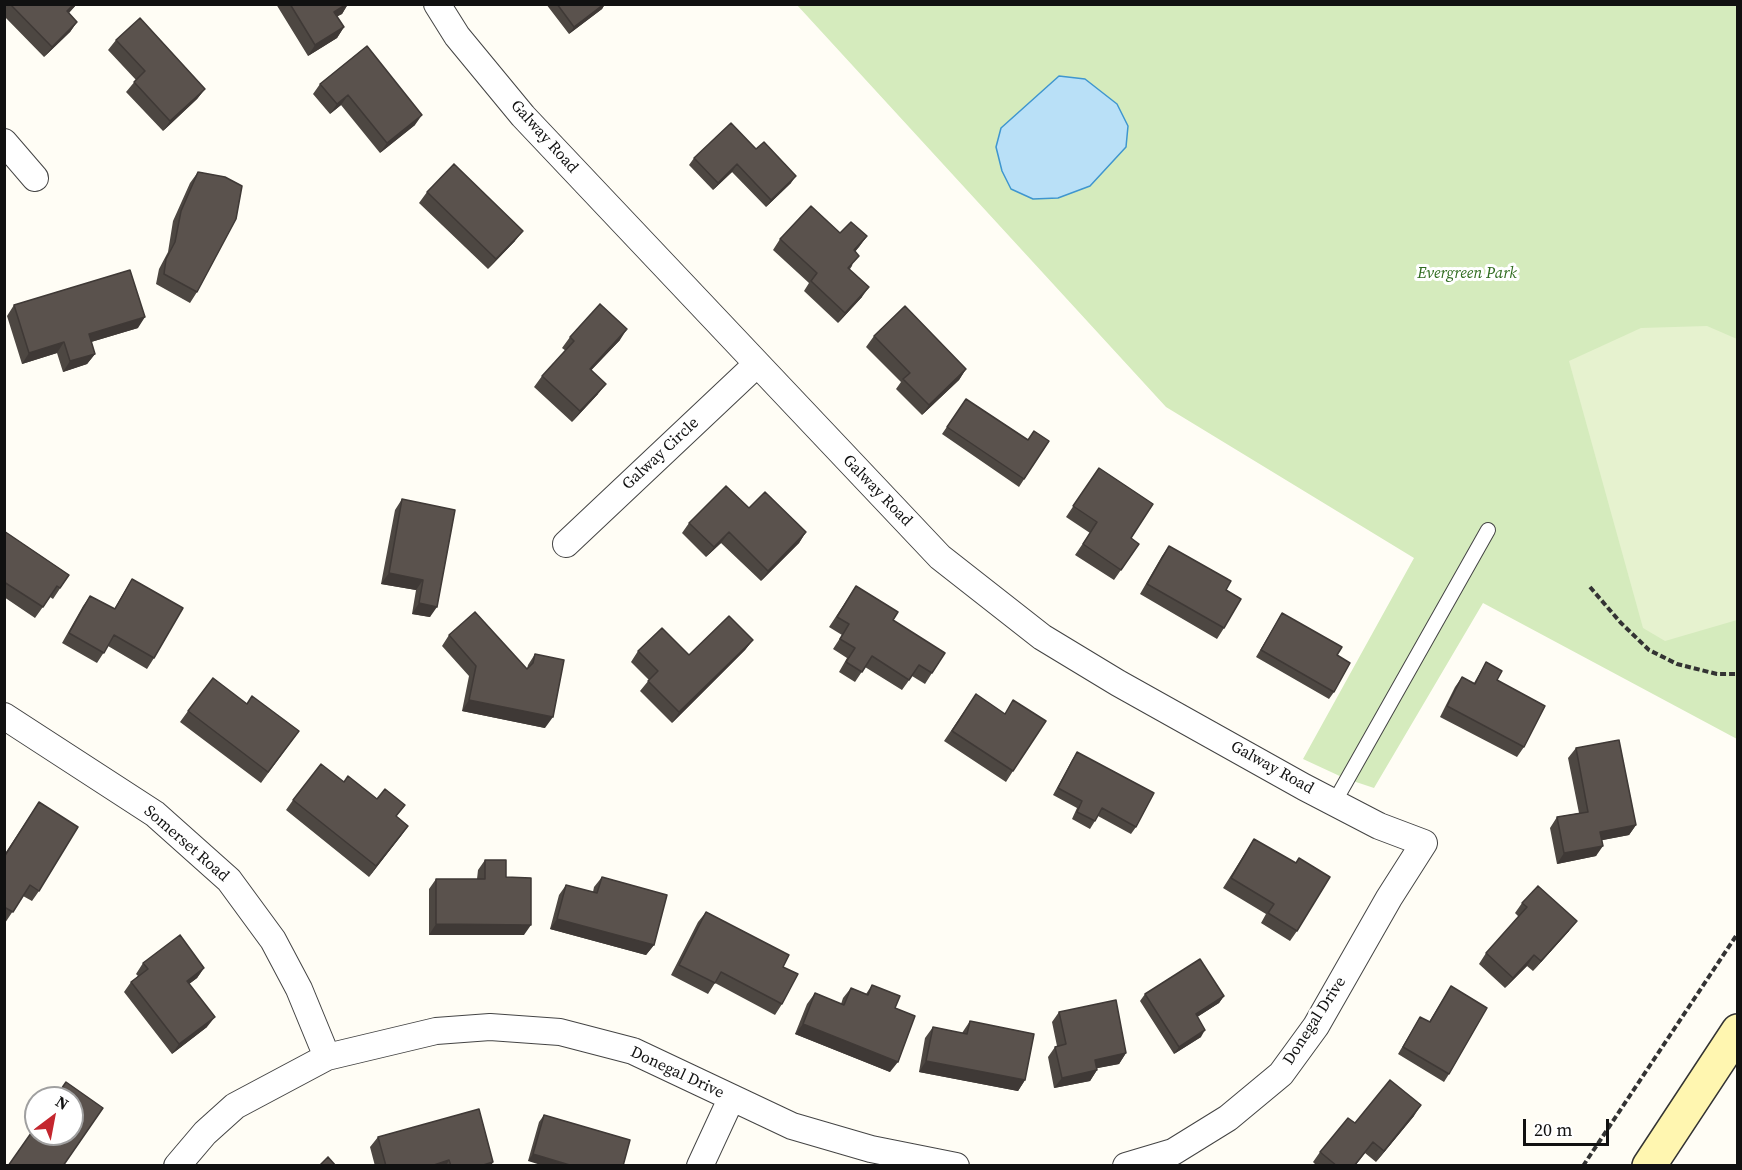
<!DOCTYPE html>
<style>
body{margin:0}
#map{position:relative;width:1742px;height:1170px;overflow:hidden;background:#fffdf5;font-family:"Source Serif 4",serif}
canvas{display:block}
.frame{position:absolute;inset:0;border:6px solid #111;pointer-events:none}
.north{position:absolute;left:24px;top:1086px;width:60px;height:60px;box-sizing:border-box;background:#fff;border:2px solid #a0a0a0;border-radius:50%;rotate:32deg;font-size:16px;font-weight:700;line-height:24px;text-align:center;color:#111}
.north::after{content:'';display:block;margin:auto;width:21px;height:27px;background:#c4262e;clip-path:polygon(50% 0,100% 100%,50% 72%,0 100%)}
.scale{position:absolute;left:1523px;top:1119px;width:86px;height:27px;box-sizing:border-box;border:3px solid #111;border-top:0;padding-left:8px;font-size:18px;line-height:21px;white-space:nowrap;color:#111;-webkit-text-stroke:4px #fff;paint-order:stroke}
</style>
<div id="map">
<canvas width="1742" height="1170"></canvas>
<div class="frame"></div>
<div class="north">N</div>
<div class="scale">20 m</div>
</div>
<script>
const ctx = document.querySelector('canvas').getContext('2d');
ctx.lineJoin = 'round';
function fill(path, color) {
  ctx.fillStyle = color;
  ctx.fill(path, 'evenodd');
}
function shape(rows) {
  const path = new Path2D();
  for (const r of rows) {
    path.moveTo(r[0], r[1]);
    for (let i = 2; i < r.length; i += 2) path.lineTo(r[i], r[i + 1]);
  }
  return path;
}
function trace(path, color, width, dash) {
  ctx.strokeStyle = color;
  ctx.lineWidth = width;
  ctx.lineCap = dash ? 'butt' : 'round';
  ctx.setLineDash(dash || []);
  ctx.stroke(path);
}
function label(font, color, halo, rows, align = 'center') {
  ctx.font = font + ' "Source Serif 4",serif';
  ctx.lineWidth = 6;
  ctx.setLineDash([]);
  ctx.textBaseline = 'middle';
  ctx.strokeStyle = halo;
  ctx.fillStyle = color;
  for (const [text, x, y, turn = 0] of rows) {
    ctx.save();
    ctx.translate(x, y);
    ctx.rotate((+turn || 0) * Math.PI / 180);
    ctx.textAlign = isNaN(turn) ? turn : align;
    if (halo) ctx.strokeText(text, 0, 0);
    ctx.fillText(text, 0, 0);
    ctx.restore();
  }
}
const green = shape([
 [797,5,1737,5,1737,739,1483,603,1374,788,1344,778,1303,759,1414,558,1166,407]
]);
const pitch = shape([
 [1707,326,1737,339,1737,620,1665,641,1643,628,1569,361,1641,328]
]);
const water = shape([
 [1059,76,1085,79,1117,104,1128,126,1126,147,1090,186,1058,198,1033,199,1011,189,1002,171,996,147,1001,128,1059,76]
]);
const path = shape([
 [1590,587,1621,623,1649,650,1677,664,1717,674,1738,674],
 [1583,1166,1738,933]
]);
const service = shape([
 [1335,801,1488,530]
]);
const minor = shape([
 [437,4,457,36,523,116,940,557,1042,637,1118,683,1304,787,1379,826,1424,843,1389,898,1316,1026,1281,1074,1228,1118,1173,1152,1126,1166],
 [4,142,35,178],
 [566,544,757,364],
 [4,716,155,814,229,880,273,940,299,989,327,1057],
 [177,1166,205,1133,235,1106,327,1057,436,1031,490,1027,560,1032,633,1051,792,1126,871,1149,956,1166],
 [700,1166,731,1099]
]);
const secondary = shape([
 [1649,1166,1738,1031]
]);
const wall = shape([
 [4,4,77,4,69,13,77,22,70,32,44,57,4,16],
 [276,4,348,4,342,14,337,16,344,27,337,38,308,56],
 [546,4,605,4,602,9,569,34],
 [116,40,205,89,197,99,163,131,126,92,136,80,108,50],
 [367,46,415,125,380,153,341,105,330,114,313,94,320,84],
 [756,149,791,183,766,207,732,172,713,190,689,165,694,158],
 [198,172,197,292,190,303,156,284,159,269,168,252,173,221,190,183],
 [427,192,515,241,488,269,419,203],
 [840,233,867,236,855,252,852,266,850,269,862,297,838,323,804,291,809,283,773,250,780,239],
 [14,305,138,328,91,342,95,354,87,364,63,372,57,353,22,364,7,316],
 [874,336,966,369,959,380,922,415,896,389,901,382,866,347],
 [570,337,620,340,591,370,598,394,572,422,534,387,542,376,566,351,562,348],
 [966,399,1028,440,1049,441,1019,487,942,434],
 [1099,468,1131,538,1139,544,1114,580,1075,555,1090,533,1066,517],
 [402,499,455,510,430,617,412,614,416,590,381,584,395,510],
 [749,508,806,532,799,543,761,581,721,543,706,557,682,533,689,523],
 [4,531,69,575,53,599,50,597,35,618,4,597],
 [1169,546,1226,590,1224,628,1217,639,1140,594,1162,556],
 [132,579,154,658,147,669,108,646,97,663,62,643,83,606,90,596,114,609],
 [856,586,893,620,932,673,925,684,912,676,902,690,865,667,855,682,839,672,847,658,833,649,842,635,829,627],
 [1282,613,1337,655,1334,692,1329,699,1256,657],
 [449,635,527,669,528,665,535,654,545,728,462,711,469,676,442,646],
 [753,640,745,650,672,723,640,691,649,680,631,662,638,651,689,655],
 [1486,662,1497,680,1524,747,1517,757,1440,717,1455,687,1462,677,1474,683],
 [976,694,1013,771,1006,782,944,741],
 [188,711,299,731,261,783,180,722],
 [1576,748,1636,825,1629,835,1602,840,1596,856,1557,864,1550,828,1557,817,1579,813,1568,758],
 [1077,752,1136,827,1131,834,1098,816,1090,829,1072,819,1077,808,1053,795,1072,760],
 [344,782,397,817,408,826,369,877,286,810,293,800],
 [39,802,39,891,32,901,23,896,5,923,4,922,4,855],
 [1254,839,1297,931,1290,941,1261,923,1266,914,1223,888],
 [485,860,506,877,524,935,429,935,429,889,436,879,477,879,478,870],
 [602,877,654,945,646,955,550,929,559,895,566,885,593,892,594,887],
 [1522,903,1569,931,1533,971,1527,966,1505,988,1479,964,1486,953,1519,917,1515,913],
 [706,912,783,967,782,1004,775,1015,715,983,708,994,671,975,698,922],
 [143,963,204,968,197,978,189,984,207,1027,172,1054,124,992,131,982,138,976,136,974],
 [872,985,895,1008,890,1072,795,1034,807,1004,815,993,841,1004,843,998,851,988,866,994],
 [1451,986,1449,1074,1444,1082,1398,1054,1420,1017,1429,1022],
 [1145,994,1224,996,1219,1003,1197,1017,1201,1037,1174,1054,1140,1001],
 [1059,1012,1126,1053,1119,1064,1097,1068,1097,1070,1090,1081,1054,1088,1048,1057,1055,1047,1057,1046,1052,1022],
 [970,1021,1025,1080,1018,1091,919,1072,925,1038,933,1027,962,1033],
 [544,1115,630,1140,528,1161,539,1122],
 [1414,1116,1376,1162,1365,1153,1355,1166,1317,1166,1313,1162,1320,1152,1355,1123],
 [378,1137,491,1166,375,1166,370,1147]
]);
const shadedWall = shape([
 [74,4,77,4,60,22,67,11],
 [347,4,348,4,342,14,327,22,334,12],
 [604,4,605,4,602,9,569,34,574,27],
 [77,22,70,32,44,57,52,47],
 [344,27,337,38,308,56,315,45],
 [205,89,197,99,163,131,170,121],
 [348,95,341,105,330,114,337,104],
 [422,115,415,125,380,153,387,143],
 [737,164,732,172,713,190,718,183],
 [796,176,791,183,766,207,771,200],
 [523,231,515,241,488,269,496,259],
 [867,236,859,247,846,261,854,250],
 [869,287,862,297,838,323,845,313],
 [145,317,138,328,81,345,89,334],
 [627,329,620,340,583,379,590,369],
 [64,342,57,353,22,364,29,353],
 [95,354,87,364,63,372,70,361],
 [966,369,959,380,922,415,929,405],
 [606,384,598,394,572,422,580,411],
 [729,532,721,543,706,557,714,547],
 [806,532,799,543,761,581,768,571],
 [389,573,423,580,416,590,381,584],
 [419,603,437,607,430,617,412,614],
 [753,640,745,650,672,723,679,712],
 [469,700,553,717,545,728,462,711],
 [1636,825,1629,835,1593,842,1600,832],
 [408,826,401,836,369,877,376,866],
 [1603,846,1596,856,1557,864,1564,853],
 [557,919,654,945,646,955,550,929],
 [1577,921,1569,931,1533,971,1541,961],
 [436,924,531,925,524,935,429,935],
 [1534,955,1527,966,1505,988,1513,978],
 [204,968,197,978,180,991,187,981],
 [1224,996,1219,1003,1191,1021,1196,1014],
 [215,1017,207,1027,172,1054,179,1044],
 [803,1024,898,1062,890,1072,795,1034],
 [1205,1030,1201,1037,1174,1054,1179,1047],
 [1126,1053,1119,1064,1088,1070,1095,1060],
 [926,1061,1025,1080,1018,1091,919,1072],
 [1097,1070,1090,1081,1054,1088,1062,1078],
 [1421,1105,1414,1116,1376,1162,1384,1151],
 [533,1154,573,1166,544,1166,528,1161],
 [449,1160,446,1166,431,1166],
 [493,1162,491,1166,480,1166]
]);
const building = shape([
 [10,4,74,4,67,11,77,22,52,47,10,4],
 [290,4,347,4,334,12,344,27,315,45,290,4],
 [557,4,604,4,574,27,557,4],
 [140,18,205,89,170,121,134,82,145,71,116,40,140,18],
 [367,46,422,115,387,143,348,95,337,104,320,84,367,46],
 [731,123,756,149,764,142,796,176,771,200,737,164,718,183,694,158,731,123],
 [454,164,523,231,496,259,427,192,454,164],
 [198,172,225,177,242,186,236,219,197,292,164,274,166,259,175,242,181,211,198,172],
 [811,206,840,233,851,222,867,236,854,250,859,256,848,268,869,287,845,313,811,281,817,273,780,239,811,206],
 [130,270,145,317,89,334,95,354,70,361,64,342,29,353,14,305,130,270],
 [600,304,627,329,590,369,606,384,580,411,542,376,574,341,570,337,600,304],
 [905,306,966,369,929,405,903,379,910,373,874,336,905,306],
 [966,399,1028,440,1034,431,1049,441,1024,479,947,427,966,399],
 [1099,468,1153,504,1131,538,1139,544,1121,570,1083,544,1097,522,1073,506,1099,468],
 [726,486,749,508,765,492,806,532,768,571,729,532,714,547,689,523,726,486],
 [402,499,455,510,437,607,419,603,423,580,389,573,402,499],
 [4,531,69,575,60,588,57,586,43,607,4,582,4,531],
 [1169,546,1231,581,1226,590,1241,599,1224,628,1147,584,1169,546],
 [132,579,183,608,154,658,114,635,104,653,69,633,90,596,115,609,132,579],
 [856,586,898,612,893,620,945,653,932,673,919,665,909,680,872,656,862,672,846,662,855,648,840,639,849,624,837,617,856,586],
 [475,612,527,669,533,663,535,654,564,660,553,717,469,700,476,666,449,635,475,612],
 [1282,613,1342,647,1337,655,1350,663,1334,692,1261,650,1282,613],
 [729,616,753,640,679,712,648,681,658,671,638,651,662,628,689,655,729,616],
 [1486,662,1502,671,1497,680,1545,706,1524,747,1447,706,1462,677,1475,684,1486,662],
 [213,678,247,704,252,696,299,731,268,772,188,711,213,678],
 [976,694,1005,714,1013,700,1046,721,1013,771,952,731,976,694],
 [1619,740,1636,825,1600,832,1603,846,1564,853,1557,817,1588,812,1576,748,1619,740],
 [1077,752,1154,793,1136,827,1102,808,1095,821,1077,812,1082,801,1058,788,1077,752],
 [321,764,344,782,348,776,377,799,385,789,405,805,396,816,408,826,376,866,293,800,321,764],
 [39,802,78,827,39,891,30,885,13,912,4,907,4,857,39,802],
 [1254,839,1296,863,1299,858,1330,877,1297,931,1268,913,1274,904,1231,878,1254,839],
 [485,860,506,860,506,877,531,878,531,925,436,924,436,879,485,879,485,860],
 [602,877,667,895,654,945,557,919,566,885,597,893,602,877],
 [1538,886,1577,921,1541,961,1534,955,1513,978,1486,953,1527,907,1522,903,1538,886],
 [706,912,789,955,783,967,798,974,782,1004,721,972,715,983,679,965,706,912],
 [180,935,204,968,187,981,215,1017,179,1044,131,982,148,969,143,963,180,935],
 [1200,959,1224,996,1196,1014,1205,1030,1179,1047,1145,994,1200,959],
 [872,985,900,996,895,1008,915,1016,898,1062,803,1024,815,993,844,1005,851,988,868,995,872,985],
 [1451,986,1487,1008,1449,1074,1403,1047,1420,1017,1430,1022,1451,986],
 [1116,1000,1126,1053,1095,1060,1097,1070,1062,1078,1055,1047,1066,1044,1059,1012,1116,1000],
 [970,1021,1034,1034,1025,1080,926,1061,933,1027,967,1034,970,1021],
 [1390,1080,1421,1105,1384,1151,1373,1142,1354,1166,1337,1166,1320,1152,1348,1118,1355,1123,1390,1080],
 [66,1082,103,1108,63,1166,8,1166,36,1126,36,1134,72,1134,72,1098,55,1098,66,1082],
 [479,1109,493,1162,480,1166,451,1166,449,1160,431,1166,386,1166,378,1137,479,1109],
 [544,1115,630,1140,623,1166,573,1166,533,1154,544,1115],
 [328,1157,336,1166,319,1166,328,1157]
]);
const streetNames = [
 ["Galway Road",544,137,48],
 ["Galway Circle",661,454,-43],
 ["Galway Road",877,491,46],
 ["Galway Road",1272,768,29],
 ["Somerset Road",186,844,41],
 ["Donegal Drive",1315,1021,-57],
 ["Donegal Drive",677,1073,25]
];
const parkNames = [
 ["Evergreen Park",1467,274]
];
fill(green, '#d5ebbd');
fill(pitch, '#e6f2cf');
fill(water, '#b9e0f7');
trace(water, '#3f96cf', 1.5);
trace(service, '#444', 16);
trace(minor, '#444', 28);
trace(secondary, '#333', 36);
trace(path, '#333', 4, [6, 3]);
trace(service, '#fff', 14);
trace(minor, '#fff', 26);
trace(secondary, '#fff6b0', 33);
fill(wall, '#4d4742');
fill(shadedWall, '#3f3936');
fill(building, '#5a524d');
trace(building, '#3f3936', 1.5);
label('16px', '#111', '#fff', streetNames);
label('italic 16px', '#2f6b1f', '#fff', parkNames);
</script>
